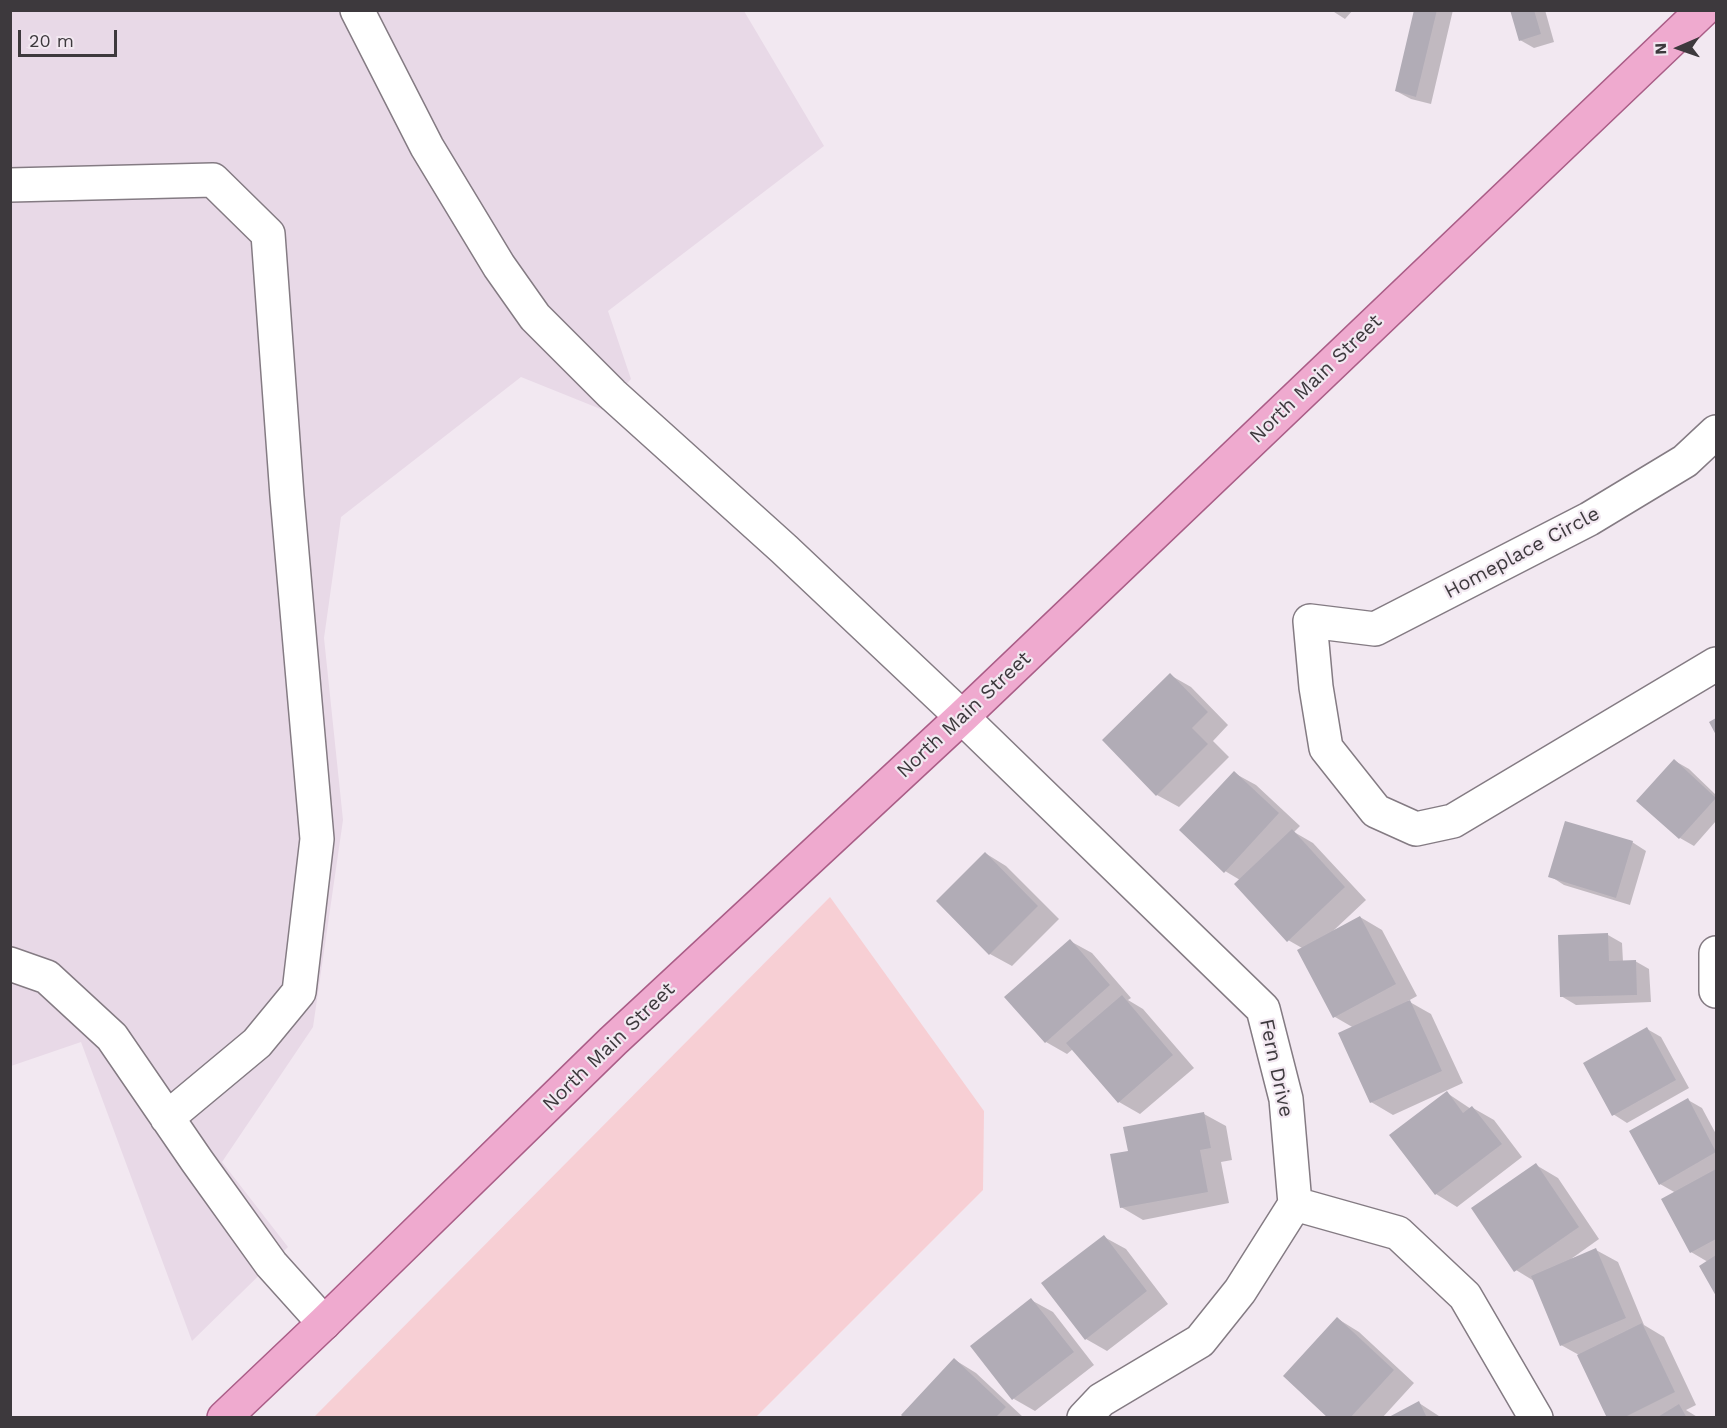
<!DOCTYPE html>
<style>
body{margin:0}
#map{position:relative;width:1727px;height:1428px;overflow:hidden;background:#f2e8f1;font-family:"Work Sans",sans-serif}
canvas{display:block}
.frame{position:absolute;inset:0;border:12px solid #3d393d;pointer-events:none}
.north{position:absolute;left:1649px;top:18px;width:60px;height:60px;-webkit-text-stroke:4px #f2e8f1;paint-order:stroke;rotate:268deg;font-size:16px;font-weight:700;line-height:24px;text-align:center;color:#3d393d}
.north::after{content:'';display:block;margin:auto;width:21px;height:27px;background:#3d393d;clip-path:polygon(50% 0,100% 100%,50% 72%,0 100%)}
.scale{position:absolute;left:18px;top:30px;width:99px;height:27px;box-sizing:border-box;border:3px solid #3d393d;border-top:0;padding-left:8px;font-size:18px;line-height:21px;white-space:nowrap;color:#3d393d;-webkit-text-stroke:4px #f2e8f1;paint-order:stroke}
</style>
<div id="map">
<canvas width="1727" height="1428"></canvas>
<div class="frame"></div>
<div class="north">N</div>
<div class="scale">20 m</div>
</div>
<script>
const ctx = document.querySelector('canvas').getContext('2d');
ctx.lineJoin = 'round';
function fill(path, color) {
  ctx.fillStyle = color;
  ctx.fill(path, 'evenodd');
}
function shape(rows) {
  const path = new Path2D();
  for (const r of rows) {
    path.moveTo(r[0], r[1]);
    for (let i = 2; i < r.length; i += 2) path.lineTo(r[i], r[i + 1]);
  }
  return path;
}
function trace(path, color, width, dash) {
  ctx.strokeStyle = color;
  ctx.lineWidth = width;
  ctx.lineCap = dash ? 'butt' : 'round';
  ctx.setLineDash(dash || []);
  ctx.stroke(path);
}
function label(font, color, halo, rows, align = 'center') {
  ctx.font = font + ' "Work Sans",sans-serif';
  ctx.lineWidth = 4.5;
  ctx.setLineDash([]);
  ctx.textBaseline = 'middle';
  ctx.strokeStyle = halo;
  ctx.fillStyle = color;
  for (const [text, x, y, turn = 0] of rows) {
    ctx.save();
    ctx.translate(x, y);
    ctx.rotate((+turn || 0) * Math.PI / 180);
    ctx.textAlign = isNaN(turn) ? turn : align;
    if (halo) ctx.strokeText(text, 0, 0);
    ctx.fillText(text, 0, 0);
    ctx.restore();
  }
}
const built = shape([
 [10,11,744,11,824,146,608,311,631,379,603,410,521,377,341,517,324,638,343,820,313,1027,222,1162,288,1247,192,1341,81,1042,11,1066]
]);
const green = shape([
 [830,897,984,1111,983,1190,756,1417,314,1417]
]);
const shadow = shape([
 [1331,10,1353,10,1345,19],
 [1415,10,1453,10,1431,104,1411,99,1396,91],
 [1511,10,1545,10,1554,42,1534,48,1520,40],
 [1170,675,1191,687,1228,725,1213,741,1229,757,1179,807,1157,795],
 [1675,761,1689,769,1716,795,1716,821,1694,846,1680,838],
 [1234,773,1256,785,1300,826,1294,832,1313,843,1366,900,1333,931,1360,917,1382,930,1417,996,1408,1001,1431,1014,1463,1083,1393,1115,1371,1102,1354,1028,1335,1017,1302,948,1288,940,1240,880,1225,871],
 [1632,842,1646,851,1630,905,1564,885,1550,876],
 [985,853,1006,866,1059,919,1012,966,990,954],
 [1608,935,1622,943,1623,962,1635,961,1649,969,1651,1002,1576,1005,1561,996],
 [1070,941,1092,953,1131,998,1128,1000,1143,1009,1194,1068,1140,1114,1119,1102,1073,1049,1067,1054,1046,1042],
 [1647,1029,1661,1037,1689,1088,1627,1123,1613,1114],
 [1447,1093,1471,1109,1473,1108,1494,1120,1522,1157,1457,1207,1436,1194],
 [1688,1100,1702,1108,1716,1134,1716,1294,1701,1267,1708,1262,1691,1252,1663,1200,1676,1193,1660,1184],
 [1204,1114,1226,1126,1232,1160,1221,1162,1229,1203,1143,1220,1121,1207,1130,1152],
 [1536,1165,1558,1178,1599,1239,1571,1259,1596,1250,1618,1262,1644,1325,1664,1337,1696,1405,1686,1410,1699,1418,1609,1418,1579,1355,1561,1345,1534,1281,1516,1270],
 [1104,1237,1126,1249,1168,1304,1107,1351,1086,1339],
 [1031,1300,1053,1312,1094,1365,1035,1411,1014,1399],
 [1338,1319,1359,1332,1414,1383,1382,1418,1330,1418],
 [955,1360,976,1373,1024,1418,907,1418],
 [1419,1403,1442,1418,1390,1418]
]);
const building = shape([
 [1414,10,1437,10,1416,97,1395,91],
 [1510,10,1534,10,1541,34,1519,41],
 [1170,673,1208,712,1192,728,1208,744,1156,796,1102,740],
 [1716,718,1716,735,1709,722],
 [1674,759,1716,798,1679,839,1636,801],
 [1234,771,1279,813,1224,873,1179,830],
 [1565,821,1633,841,1616,898,1548,877],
 [1292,829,1345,887,1287,942,1234,884],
 [985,852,1038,906,989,955,936,901],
 [1360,916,1396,984,1333,1018,1297,950],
 [1608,933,1609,961,1636,960,1637,995,1560,997,1558,935],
 [1070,939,1110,985,1045,1043,1004,997],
 [1122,995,1173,1055,1118,1103,1066,1043],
 [1410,1000,1442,1071,1370,1103,1338,1033],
 [1647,1027,1676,1080,1612,1116,1583,1063],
 [1447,1091,1463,1113,1472,1106,1502,1144,1435,1195,1389,1135],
 [1688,1098,1716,1152,1659,1185,1629,1131],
 [1204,1112,1211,1148,1200,1150,1208,1192,1120,1208,1110,1154,1128,1151,1123,1127],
 [1536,1163,1579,1227,1514,1272,1471,1208],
 [1716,1169,1716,1239,1690,1253,1661,1199],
 [1104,1235,1147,1291,1085,1340,1041,1283],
 [1596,1248,1626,1318,1560,1346,1531,1276],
 [1716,1255,1716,1296,1699,1266],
 [1031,1298,1074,1352,1012,1400,970,1346],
 [1337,1317,1394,1370,1350,1418,1328,1418,1283,1376],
 [1642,1323,1675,1392,1623,1418,1607,1418,1577,1355],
 [954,1358,1006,1407,995,1418,904,1418,901,1415],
 [1419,1401,1427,1418,1387,1418],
 [1679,1404,1687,1418,1656,1418]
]);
const minor = shape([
 [357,10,427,147,499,266,535,317,612,394,784,549,962,717,1263,1009,1286,1099,1295,1204,1240,1291,1200,1341,1101,1400,1084,1418],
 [10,185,213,180,268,234,287,496,317,839,299,992,257,1043,167,1118],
 [1716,432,1685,461,1589,519,1375,629,1310,621,1316,687,1326,748,1376,811,1416,829,1453,821,1716,664],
 [1716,953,1716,991],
 [10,964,47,977,112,1037,197,1161,271,1264,324,1323],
 [1295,1204,1398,1233,1465,1296,1536,1418]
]);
const major = shape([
 [224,1418,324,1323,613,1041,962,717,1703,10]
]);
const streetNames = [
 ["North Main Street",1316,379,-44],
 ["Homeplace Circle",1522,553,-28],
 ["North Main Street",964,715,-43],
 ["North Main Street",609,1047,-44],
 ["Fern Drive",1276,1068,78]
];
fill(built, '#e8d9e7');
fill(green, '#f7cfd4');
fill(shadow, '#0003');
fill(building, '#b1acb6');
trace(minor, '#847b83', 36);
trace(major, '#aa5d87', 36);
trace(minor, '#fff', 33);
trace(major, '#efaacf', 33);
label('20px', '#3d393d', '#f2e8f1', streetNames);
</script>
